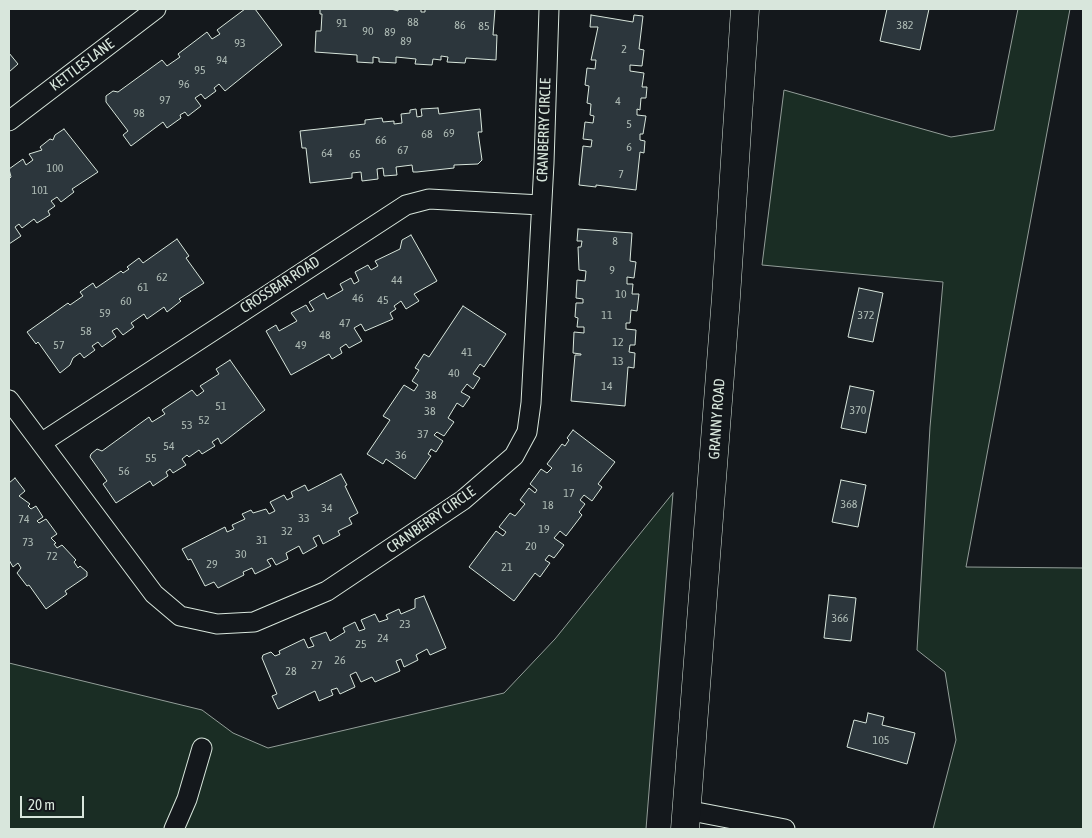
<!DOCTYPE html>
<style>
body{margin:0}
#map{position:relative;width:1092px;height:838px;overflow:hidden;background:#14181c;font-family:"Asap Condensed",sans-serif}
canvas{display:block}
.frame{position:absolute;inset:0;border:10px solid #d8e6dc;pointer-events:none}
.scale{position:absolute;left:20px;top:796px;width:64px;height:22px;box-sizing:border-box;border:2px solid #d8e6dc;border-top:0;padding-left:6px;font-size:15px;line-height:18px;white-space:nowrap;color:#d8e6dc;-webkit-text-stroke:4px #14181c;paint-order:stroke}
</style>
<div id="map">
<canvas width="1092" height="838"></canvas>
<div class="frame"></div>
<div class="scale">20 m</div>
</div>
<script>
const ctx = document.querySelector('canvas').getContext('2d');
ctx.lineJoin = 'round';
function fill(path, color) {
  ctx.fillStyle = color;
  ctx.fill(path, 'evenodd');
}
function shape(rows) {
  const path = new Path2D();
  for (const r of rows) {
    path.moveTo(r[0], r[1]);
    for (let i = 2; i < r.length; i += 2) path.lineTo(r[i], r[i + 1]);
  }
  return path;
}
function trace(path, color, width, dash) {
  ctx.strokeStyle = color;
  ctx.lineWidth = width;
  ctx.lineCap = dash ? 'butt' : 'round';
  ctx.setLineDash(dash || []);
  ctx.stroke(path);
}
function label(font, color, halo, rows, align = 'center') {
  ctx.font = font + ' "Asap Condensed",sans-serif';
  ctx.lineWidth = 4;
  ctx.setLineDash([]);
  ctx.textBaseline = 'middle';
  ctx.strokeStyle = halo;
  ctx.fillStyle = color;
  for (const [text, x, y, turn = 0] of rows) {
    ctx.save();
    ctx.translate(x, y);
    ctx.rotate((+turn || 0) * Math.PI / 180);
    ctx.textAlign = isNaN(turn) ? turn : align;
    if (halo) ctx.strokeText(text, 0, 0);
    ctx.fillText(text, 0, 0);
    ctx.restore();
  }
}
const green = shape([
 [1018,9,1070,9,966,567,1083,568,1083,829,933,829,956,740,945,672,917,650,930,427,943,282,762,265,784,90,951,137,994,130,1018,9],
 [673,493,646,829,9,829,9,663,202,710,233,733,268,748,504,693,555,639,673,493]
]);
const building = shape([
 [245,9,255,9,282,45,225,91,219,84,214,88,216,91,205,99,201,94,195,98,201,106,188,116,185,112,180,115,181,118,167,128,163,122,131,146,123,135,128,131,106,102,106,96,113,91,118,92,162,60,167,66,180,57,178,54,207,32,212,39,220,34,217,30,245,9],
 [320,9,391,9,398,11,398,9,421,9,421,12,425,12,425,9,495,9,493,35,497,35,496,60,466,58,465,63,447,62,448,57,441,56,441,60,433,59,432,65,415,64,416,59,396,57,396,63,379,62,379,58,373,57,373,63,357,62,357,55,315,52,316,31,321,31,322,14,320,14,320,9],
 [887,9,929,9,920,50,880,41,887,9],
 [591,15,633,22,634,15,643,16,639,49,644,50,642,66,630,65,630,71,644,73,642,87,647,87,646,98,641,98,640,110,637,109,637,115,646,116,643,134,640,134,640,140,645,141,644,153,640,152,636,190,596,185,596,187,579,185,583,146,591,147,592,140,583,139,585,122,593,123,594,116,590,115,591,104,587,103,589,86,585,85,587,68,595,69,596,60,591,60,598,27,590,27,591,15],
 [9,53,18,64,9,72,9,53],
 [438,108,439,114,480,109,482,132,478,132,482,160,478,164,454,165,454,168,417,172,413,172,412,165,396,167,397,175,384,176,383,168,377,169,378,179,362,181,361,172,352,173,352,178,310,183,306,148,302,148,300,131,365,124,365,120,382,118,383,122,394,121,394,124,402,123,401,114,410,113,410,110,416,109,417,117,422,116,421,109,438,108],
 [64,129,98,172,72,189,74,192,61,202,57,197,51,201,55,206,48,211,50,215,37,223,34,219,22,228,19,224,15,227,21,236,9,244,9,179,11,177,9,169,23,159,26,165,33,160,29,154,42,150,40,147,50,139,53,140,55,135,64,129],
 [578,229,632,233,630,261,636,262,634,278,627,277,627,284,633,284,632,294,639,294,637,311,631,310,630,323,626,323,626,329,636,330,635,345,630,345,629,352,635,353,634,368,628,367,625,406,571,401,575,355,581,355,581,354,573,353,574,332,584,333,584,327,577,327,578,318,575,317,576,303,583,303,583,299,576,298,577,280,585,281,586,271,579,270,578,247,581,247,582,241,577,241,578,229],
 [411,235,437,281,414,294,419,301,406,309,401,301,394,306,396,309,390,313,393,319,365,331,361,324,354,328,362,341,349,348,346,344,340,348,342,353,332,359,329,354,291,375,266,331,276,325,279,331,297,321,291,313,306,305,310,312,314,310,309,302,324,293,327,299,343,290,340,284,351,278,354,284,359,281,355,272,368,265,371,270,378,266,375,261,400,249,402,240,411,235],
 [177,239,189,256,186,258,204,283,179,299,181,301,167,312,164,307,147,319,144,314,131,323,134,327,123,335,117,328,112,331,116,337,102,347,98,342,92,346,95,350,84,358,80,353,73,358,70,365,60,373,38,342,36,344,27,332,68,303,70,305,83,296,80,292,93,283,96,288,121,271,123,273,129,269,127,267,139,258,143,263,177,239],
 [859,288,883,293,873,342,848,337,859,288],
 [463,306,506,334,484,367,480,364,473,374,480,378,473,389,467,384,461,392,470,397,463,407,457,403,448,418,454,422,444,436,437,432,434,435,443,441,436,452,431,449,428,454,431,456,415,479,386,459,383,464,367,454,390,420,383,416,404,385,414,391,418,385,412,381,419,370,415,368,424,354,429,357,463,306],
 [230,360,265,410,221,444,218,438,212,442,215,446,202,454,199,450,189,457,187,455,182,459,186,465,173,473,170,469,166,472,168,476,153,486,150,481,116,503,103,484,107,481,90,457,91,454,97,449,102,451,149,417,152,422,165,414,162,410,192,390,197,396,204,391,200,386,219,374,216,369,230,360],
 [850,386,874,391,866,433,841,428,850,386],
 [573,430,615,462,598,484,602,487,592,501,584,495,580,500,585,504,579,512,582,515,566,536,560,531,554,538,564,545,554,558,549,555,545,560,550,563,540,577,535,573,514,601,469,567,496,531,503,536,506,532,499,527,510,513,515,516,525,504,520,500,529,488,535,493,537,490,530,484,541,469,547,473,552,468,547,464,562,444,565,446,569,440,567,438,573,430],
 [341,474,347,485,345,486,358,513,349,518,352,524,338,531,340,535,323,544,319,535,313,538,317,546,303,554,299,546,286,553,288,559,276,565,272,558,267,560,271,566,255,574,252,568,243,572,244,575,218,588,214,582,205,586,191,559,188,560,182,549,225,527,227,532,234,529,232,525,245,519,242,514,251,510,253,513,266,509,269,514,275,511,270,502,284,495,287,500,293,497,291,492,305,485,308,491,341,474],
 [15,478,25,491,19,496,30,504,28,506,31,509,36,506,43,517,37,521,39,523,46,519,57,534,51,538,56,543,54,544,57,548,62,545,76,560,74,562,78,568,80,566,87,572,87,576,65,591,67,594,46,609,29,585,27,586,17,573,21,568,18,563,13,567,9,560,9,483,15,478],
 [841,480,866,485,858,527,832,522,841,480],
 [829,595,856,598,851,641,824,638,829,595],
 [424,596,446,648,430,655,427,649,416,655,418,660,404,667,401,659,396,661,400,671,375,682,372,677,361,682,356,672,350,675,355,687,340,694,337,688,331,690,333,695,319,701,315,691,278,709,272,696,277,694,262,658,263,655,271,652,275,656,280,654,279,651,304,639,308,648,314,646,310,638,326,632,330,641,345,632,343,628,355,622,359,631,365,629,361,620,375,614,379,622,388,619,386,615,399,609,401,614,415,608,415,599,424,596],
 [868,713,884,717,882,725,915,733,907,764,847,747,854,720,866,723,868,713]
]);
const street = shape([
 [9,121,156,9],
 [9,400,154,594,180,616,217,624,254,622,327,591,463,500,514,456,527,432,531,403,544,163,549,9],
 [41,443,406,205,429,199,541,205],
 [686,810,785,829],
 [174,829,187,799,202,748]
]);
const secondary = shape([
 [685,829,726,297,745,9]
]);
const numberNames = [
 ["88",413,22],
 ["91",342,23],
 ["86",460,25],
 ["382",905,25],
 ["85",484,26],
 ["90",368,31],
 ["89",390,32],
 ["89",406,41],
 ["93",240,43],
 ["2",624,49],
 ["94",222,60],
 ["95",200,70],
 ["96",184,84],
 ["97",165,100],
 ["4",618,101],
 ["98",139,113],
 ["5",629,124],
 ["69",449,133],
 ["68",427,134],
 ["66",381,140],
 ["6",629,147],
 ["67",403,150],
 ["64",327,153],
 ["65",355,154],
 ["100",55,168],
 ["7",621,174],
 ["101",40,190],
 ["8",615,241],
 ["9",612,270],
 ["62",162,277],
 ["44",397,280],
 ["61",143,287],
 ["10",621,294],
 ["46",358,298],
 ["45",383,300],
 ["60",126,301],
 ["59",105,313],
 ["11",607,315],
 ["372",866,315],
 ["47",345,323],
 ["58",86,331],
 ["48",325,335],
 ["12",618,342],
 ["57",59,345],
 ["49",301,345],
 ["41",467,352],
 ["13",618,361],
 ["40",454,373],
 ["14",607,386],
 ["38",431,395],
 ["51",221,406],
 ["370",858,410],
 ["38",430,411],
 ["52",204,420],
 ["53",187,425],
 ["37",423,434],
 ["54",169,446],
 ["36",401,455],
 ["55",151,458],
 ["16",577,468],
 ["56",124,471],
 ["17",569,493],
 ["368",849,504],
 ["18",548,505],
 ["34",327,508],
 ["33",304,518],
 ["74",24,519],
 ["19",544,529],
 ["32",287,531],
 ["31",262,540],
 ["73",28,542],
 ["20",531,546],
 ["30",241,554],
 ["72",52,556],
 ["29",212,564],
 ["21",507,567],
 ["366",840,618],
 ["23",405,624],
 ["24",383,638],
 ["25",361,644],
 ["26",340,660],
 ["27",317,665],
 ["28",291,671],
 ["105",881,740]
];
const streetNames = [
 ["KETTLES LANE",82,65,-37],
 ["CRANBERRY CIRCLE",544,130,-88],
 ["CROSSBAR ROAD",280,285,-33],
 ["GRANNY ROAD",717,419,-86],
 ["CRANBERRY CIRCLE",431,520,-35]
];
fill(green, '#1a2d24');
trace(green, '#939e99', 1);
fill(building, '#2c363c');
trace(building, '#d8e6dc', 1);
trace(street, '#d8e6dc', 21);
trace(secondary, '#d8e6dc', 29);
trace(street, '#14181c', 19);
trace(secondary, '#14181c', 28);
label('12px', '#adbab4', null, numberNames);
label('15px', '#d8e6dc', '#14181c', streetNames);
</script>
